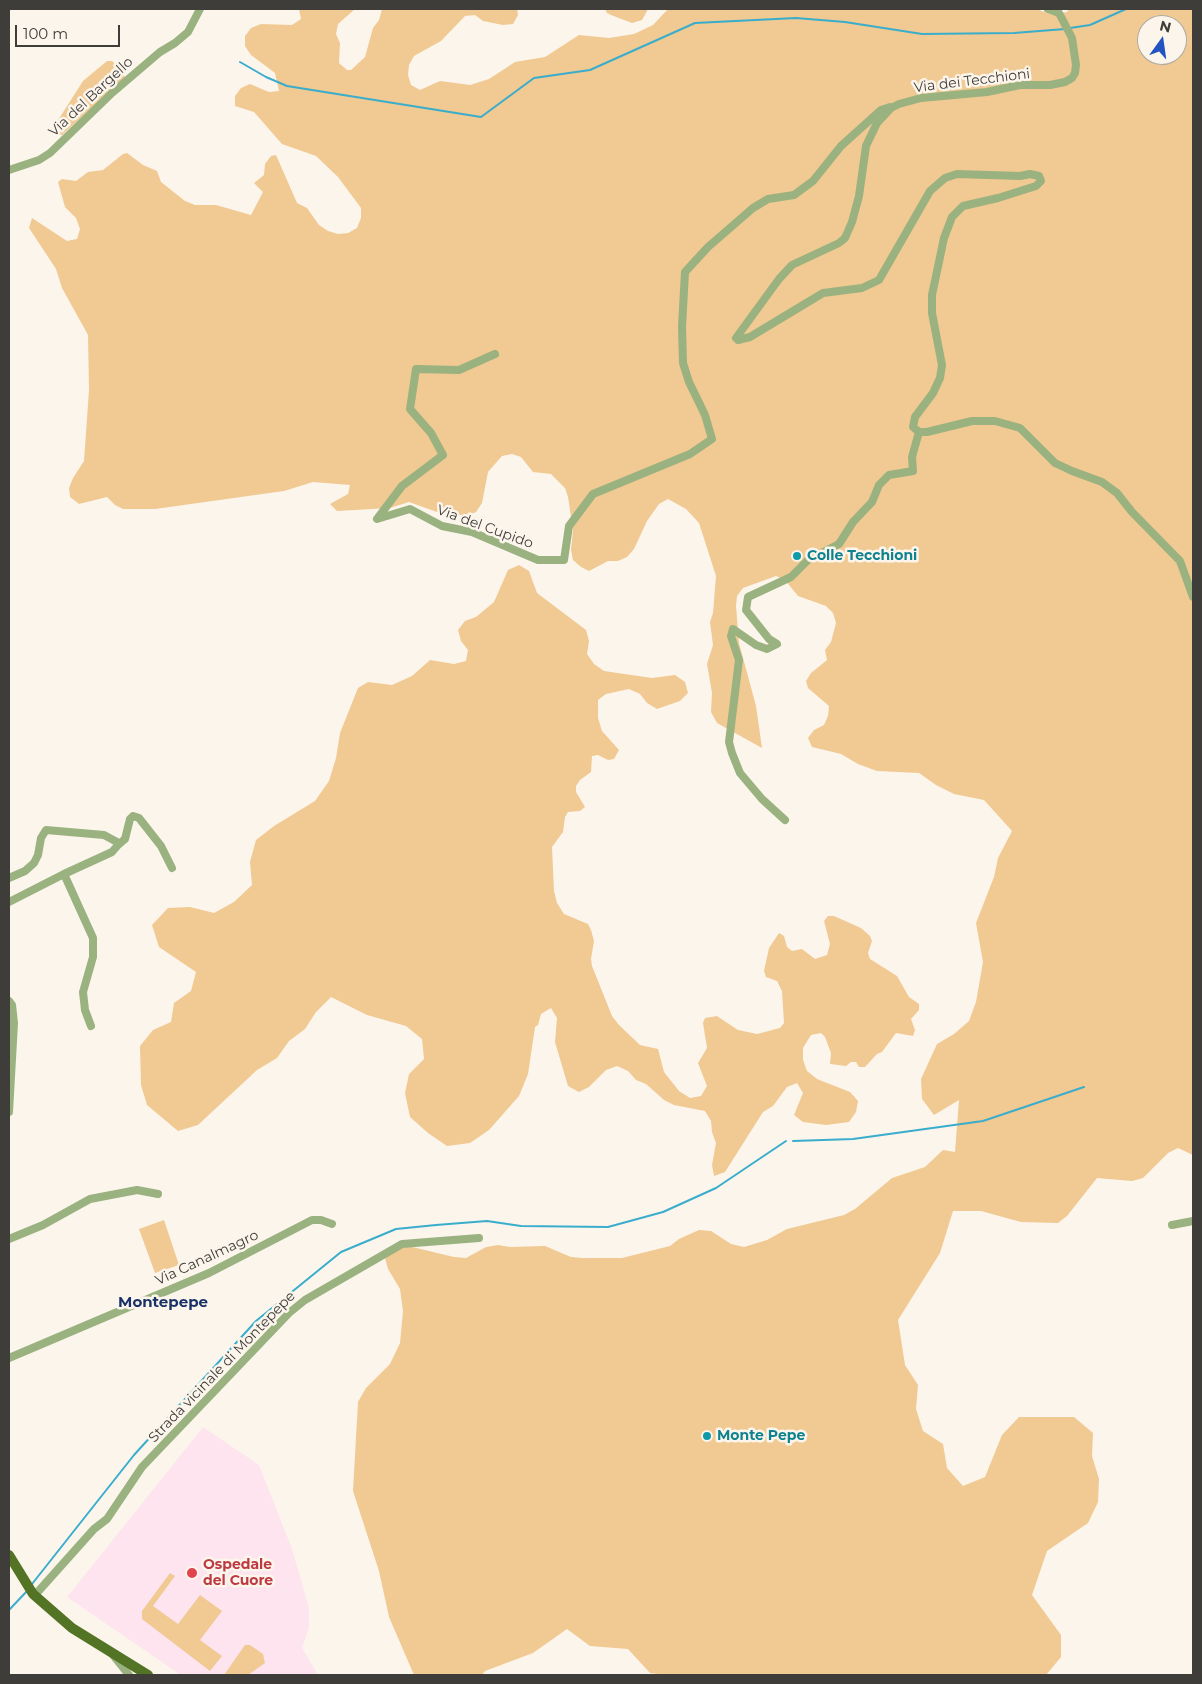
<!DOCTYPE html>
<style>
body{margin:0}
#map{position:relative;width:1202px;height:1684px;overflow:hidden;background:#fcf5ec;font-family:Montserrat,sans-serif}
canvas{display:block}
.frame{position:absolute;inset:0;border:10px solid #3f3d39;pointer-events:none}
.north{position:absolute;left:1137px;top:15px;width:50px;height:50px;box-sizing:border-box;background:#fcf5ec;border:1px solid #b0aba4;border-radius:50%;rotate:14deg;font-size:14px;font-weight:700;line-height:20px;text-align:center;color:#3f3d39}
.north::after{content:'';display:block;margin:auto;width:18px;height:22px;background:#2353c0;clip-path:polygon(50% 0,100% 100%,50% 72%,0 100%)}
.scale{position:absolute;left:15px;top:25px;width:105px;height:22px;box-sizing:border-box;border:2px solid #3f3d39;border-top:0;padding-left:6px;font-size:15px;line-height:18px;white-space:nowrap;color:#3f3d39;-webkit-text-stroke:4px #fcf5ec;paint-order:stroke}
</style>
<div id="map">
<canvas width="1202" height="1684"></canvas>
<div class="frame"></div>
<div class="north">N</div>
<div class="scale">100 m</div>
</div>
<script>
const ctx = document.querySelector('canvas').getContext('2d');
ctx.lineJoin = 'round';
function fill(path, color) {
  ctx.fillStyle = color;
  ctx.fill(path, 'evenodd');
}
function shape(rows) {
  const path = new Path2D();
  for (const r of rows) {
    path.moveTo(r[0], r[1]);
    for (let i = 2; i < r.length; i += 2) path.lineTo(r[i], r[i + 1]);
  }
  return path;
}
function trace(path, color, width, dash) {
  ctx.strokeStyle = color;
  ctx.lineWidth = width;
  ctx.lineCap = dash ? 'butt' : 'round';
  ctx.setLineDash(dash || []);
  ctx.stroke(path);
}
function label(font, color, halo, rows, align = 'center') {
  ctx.font = font + ' Montserrat,sans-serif';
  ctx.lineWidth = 5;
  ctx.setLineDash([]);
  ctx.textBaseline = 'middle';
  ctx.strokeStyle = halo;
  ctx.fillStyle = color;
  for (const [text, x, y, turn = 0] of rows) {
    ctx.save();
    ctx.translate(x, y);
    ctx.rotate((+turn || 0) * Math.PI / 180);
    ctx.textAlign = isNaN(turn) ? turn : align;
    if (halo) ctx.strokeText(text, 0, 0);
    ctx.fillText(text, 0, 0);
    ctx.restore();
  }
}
const medical = shape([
 [203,1427,259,1465,292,1549,309,1608,309,1627,302,1648,318,1675,181,1675,67,1597]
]);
const green = shape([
 [299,9,355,9,338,24,336,34,340,43,339,63,347,70,351,70,365,57,373,28,379,20,382,9,517,9,518,15,513,24,503,25,483,21,475,15,465,16,441,41,414,56,409,65,408,75,411,85,420,90,440,81,470,85,489,79,515,62,545,57,579,35,609,38,634,34,653,25,668,9,1036,9,1053,15,1067,12,1069,9,1193,9,1193,1155,1178,1148,1168,1153,1143,1178,1132,1181,1097,1178,1067,1216,1058,1223,1021,1222,981,1211,953,1211,940,1253,898,1320,905,1365,918,1385,916,1409,923,1431,943,1444,947,1468,963,1486,985,1477,1002,1435,1019,1417,1074,1417,1093,1433,1092,1456,1099,1479,1098,1502,1088,1523,1047,1551,1032,1595,1061,1635,1061,1657,1046,1675,666,1675,650,1673,628,1649,590,1646,567,1629,533,1653,485,1671,482,1675,414,1675,389,1617,379,1571,353,1491,358,1402,366,1388,390,1364,400,1343,403,1311,400,1289,388,1269,385,1258,397,1250,408,1246,454,1257,466,1258,486,1247,498,1245,510,1247,545,1246,571,1257,582,1258,622,1258,670,1246,679,1239,699,1230,711,1231,731,1244,744,1247,767,1240,787,1229,844,1215,855,1209,892,1178,925,1167,943,1150,955,1152,959,1100,934,1115,922,1099,921,1079,937,1044,954,1034,969,1021,976,1002,983,962,976,923,994,877,998,858,1012,831,984,800,954,794,936,785,919,773,877,771,858,764,841,754,812,747,808,738,814,730,824,725,828,716,829,706,808,688,806,681,811,673,827,660,825,650,831,642,836,623,833,613,826,606,798,596,785,580,776,576,743,588,737,596,736,606,739,643,756,706,762,748,717,723,711,712,712,693,707,664,713,645,710,622,713,613,716,576,699,523,686,509,668,499,659,504,647,521,634,549,627,557,618,561,608,561,589,571,581,567,573,560,571,550,573,530,568,497,565,488,551,474,533,472,521,457,512,454,502,456,488,472,482,503,476,512,467,516,437,512,409,502,390,508,337,511,330,504,348,494,350,485,313,482,284,491,155,509,123,509,115,505,107,497,79,504,70,497,69,488,73,478,84,461,89,390,88,335,62,288,56,269,29,228,32,218,67,241,77,239,80,229,76,218,65,207,58,182,62,179,76,181,88,172,103,170,123,154,127,153,143,165,157,171,161,182,185,201,195,205,216,205,251,215,263,192,254,183,264,175,265,164,271,156,276,155,297,203,307,208,319,225,328,231,338,234,348,233,357,228,361,218,361,208,338,177,316,156,282,144,254,112,235,106,235,96,241,88,250,84,269,92,279,91,275,73,251,55,245,46,245,36,251,28,261,24,292,25,301,19],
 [1147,25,1177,25,1177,55,1147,55],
 [605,9,648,9,642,20,632,23,611,15,607,13],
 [107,61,112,61,117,65,125,77,62,135,55,135,53,128,83,81],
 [519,565,529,571,537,593,586,630,589,641,587,654,594,664,604,671,652,678,675,675,685,682,688,693,680,701,657,709,647,703,640,694,629,689,606,694,598,700,598,718,602,731,619,750,614,759,608,760,598,755,592,756,591,772,580,780,576,786,576,792,585,807,580,811,568,812,565,817,563,832,552,847,554,891,557,903,564,914,588,924,591,930,594,941,591,959,592,966,612,1016,619,1025,640,1045,658,1049,664,1072,679,1091,690,1098,701,1096,707,1086,698,1063,707,1048,703,1023,705,1018,717,1016,738,1030,757,1034,780,1028,784,1023,782,991,777,981,766,977,764,971,769,948,779,933,784,936,787,947,792,951,802,949,815,959,827,955,830,944,824,921,828,916,834,916,861,928,870,936,872,941,868,953,870,959,897,976,909,997,919,1004,919,1010,911,1019,915,1030,913,1036,896,1033,882,1052,877,1054,865,1067,859,1067,856,1062,851,1062,846,1066,830,1064,831,1053,825,1037,821,1033,811,1035,803,1048,803,1060,807,1071,817,1079,850,1092,858,1101,856,1112,849,1122,826,1125,803,1122,794,1115,803,1093,797,1083,787,1087,773,1106,763,1112,725,1172,714,1176,712,1165,716,1143,712,1132,711,1121,705,1111,674,1105,664,1100,646,1084,636,1080,628,1071,617,1066,606,1070,589,1087,579,1092,568,1086,555,1042,557,1018,551,1008,541,1014,538,1025,535,1027,528,1074,519,1096,489,1130,470,1143,447,1146,428,1133,410,1117,405,1093,409,1074,424,1059,422,1039,406,1026,367,1015,331,997,316,1012,305,1029,289,1041,277,1058,257,1070,198,1125,178,1131,147,1105,141,1085,140,1046,153,1030,171,1022,174,1003,191,991,196,972,159,947,152,925,168,908,190,907,214,913,234,902,252,885,250,862,256,840,274,826,315,801,329,781,336,758,340,733,358,688,368,682,392,685,412,676,430,660,454,664,466,661,468,650,461,641,458,630,465,621,476,617,494,602,508,570],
 [164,1220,179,1265,155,1273,139,1229],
 [170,1573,175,1576,153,1606,178,1624,200,1595,222,1611,200,1640,222,1656,210,1671,142,1619,142,1611],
 [245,1645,250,1645,263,1654,265,1663,248,1675,224,1675]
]);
const stream = shape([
 [1070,28,1090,25,1126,9],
 [240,62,266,77,287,86,481,117,534,78,590,70,695,23,796,18,845,22,922,34,1014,33,1065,29],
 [793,1141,853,1139,983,1121,1084,1087],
 [32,1584,134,1455,256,1321,341,1252,396,1229,436,1225,487,1221,521,1226,608,1227,663,1212,716,1188,786,1141],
 [9,1610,28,1590]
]);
const minor = shape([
 [1048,9,1059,13,1072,38,1076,65,1075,73,1072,78,1065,82,1050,85,1020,85,987,92,921,98,899,104,891,108,877,123,866,146,859,196,852,222,845,238,839,243,792,265,779,279,736,338,738,340,750,337,823,293,862,288,879,280,930,191,945,178,957,174,1020,176,1030,174,1039,176,1041,181,1036,186,998,198,963,206,952,217,944,238,932,295,932,313,942,365,940,378,933,393,915,417,913,427,919,432,927,432,972,421,995,421,1020,428,1055,463,1072,471,1102,482,1117,493,1132,512,1180,561,1193,597],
 [9,170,39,160,50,153,112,93,160,52,175,43,188,32,200,9],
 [495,354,459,370,416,369,410,409,431,433,443,455,402,486,377,519,410,509,442,526,472,532,538,560,564,560,569,526,593,494,690,454,712,439,705,415,689,382,683,363,682,327,685,272,708,247,753,208,768,199,794,195,813,181,841,146,881,110,890,107],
 [785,820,762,799,740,773,732,753,729,742,739,660,731,636,733,629,756,645,767,649,777,644,769,639,746,610,748,597,791,577,808,560,839,544,853,522,872,502,879,485,889,475,913,471,912,457,919,432],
 [118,845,125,839,130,819,133,816,139,818,161,846,172,868],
 [9,878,25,871,34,863,38,855,41,838,46,830,104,835,117,842,118,845,112,852,64,874,93,938,93,957,83,992,85,1010,91,1026],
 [9,902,64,874],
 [9,1001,12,1005,14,1023,9,1112],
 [1172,1225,1193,1221],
 [9,1239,43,1225,90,1199,137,1190,158,1194],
 [9,1358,209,1273,312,1220,321,1220,332,1224],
 [35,1595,94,1529,107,1519,142,1467,289,1313,305,1300,402,1244,479,1238],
 [113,1655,129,1675]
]);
const major = shape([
 [9,1555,33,1594,72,1628,148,1675]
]);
const markers = [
 [797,556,5,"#0f9aa8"],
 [707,1436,5,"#0f9aa8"],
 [192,1573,6,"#e0444e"]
];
const streetNames = [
 ["Via dei Tecchioni",972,81,-7],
 ["Via del Bargello",91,97,-43],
 ["Via del Cupido",485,527,20],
 ["Via Canalmagro",207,1258,-25],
 ["Strada vicinale di Montepepe",222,1367,-46]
];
const cultureNames = [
 ["Colle Tecchioni",807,556],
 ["Monte Pepe",717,1436]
];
const healthNames = [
 ["Ospedale",203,1565],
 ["del Cuore",203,1581]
];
const neighbourhoodNames = [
 ["Montepepe",163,1303]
];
fill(medical, '#fde4ef');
fill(green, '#f1c992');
trace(stream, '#3aadcc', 2);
trace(minor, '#99b27f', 8);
trace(major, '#527424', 10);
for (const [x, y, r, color] of markers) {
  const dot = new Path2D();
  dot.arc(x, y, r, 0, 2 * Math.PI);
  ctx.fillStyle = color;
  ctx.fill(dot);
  trace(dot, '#fcf5ec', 2);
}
label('14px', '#3f3d39', '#fcf5ec', streetNames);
label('bold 14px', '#0d838f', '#fcf5ec', cultureNames, 'left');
label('bold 14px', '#be3a42', '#fcf5ec', healthNames, 'left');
label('bold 15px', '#183167', '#fcf5ec', neighbourhoodNames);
</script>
